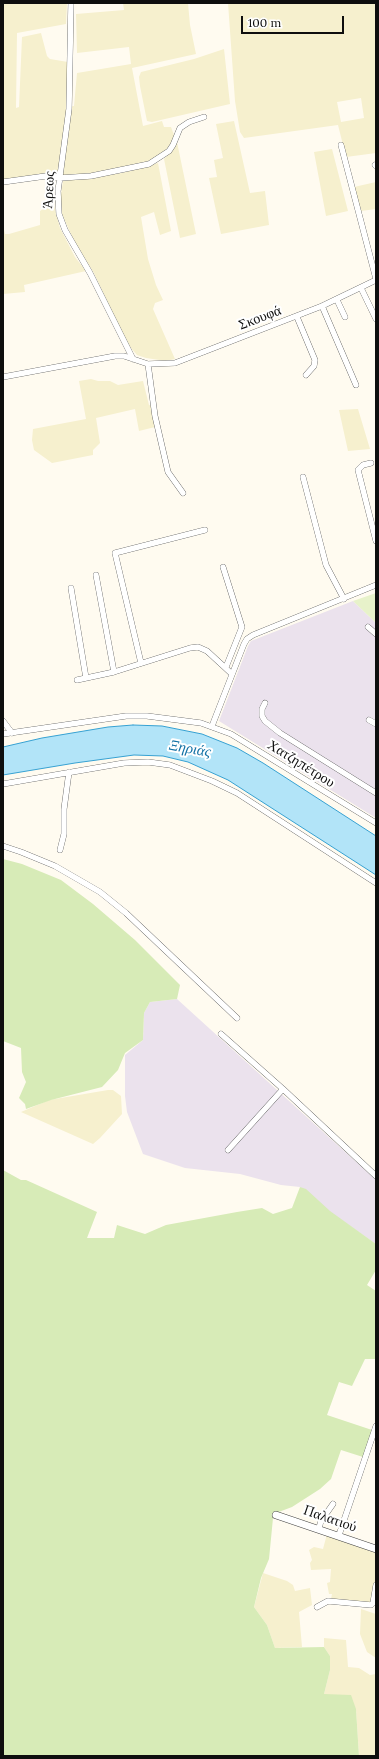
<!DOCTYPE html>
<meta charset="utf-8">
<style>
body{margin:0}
#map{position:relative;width:379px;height:1759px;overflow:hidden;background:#fffbf0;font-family:Lora,serif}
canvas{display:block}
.frame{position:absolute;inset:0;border:4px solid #0e0e0e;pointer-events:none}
.scale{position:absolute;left:241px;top:16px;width:103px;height:18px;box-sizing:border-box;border:2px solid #0e0e0e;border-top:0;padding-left:5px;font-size:12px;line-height:14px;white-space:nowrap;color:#0e0e0e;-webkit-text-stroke:3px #fff;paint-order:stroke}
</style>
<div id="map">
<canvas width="379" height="1759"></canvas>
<div class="frame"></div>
<div class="scale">100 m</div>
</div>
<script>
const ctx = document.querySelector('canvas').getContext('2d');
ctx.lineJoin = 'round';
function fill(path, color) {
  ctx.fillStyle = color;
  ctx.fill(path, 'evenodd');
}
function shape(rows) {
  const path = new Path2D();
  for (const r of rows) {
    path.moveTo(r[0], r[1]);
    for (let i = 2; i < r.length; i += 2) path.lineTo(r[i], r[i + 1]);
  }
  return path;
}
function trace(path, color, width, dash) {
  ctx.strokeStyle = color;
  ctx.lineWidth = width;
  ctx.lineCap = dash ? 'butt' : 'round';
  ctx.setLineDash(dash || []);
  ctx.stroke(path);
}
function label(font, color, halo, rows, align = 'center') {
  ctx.font = font + ' Lora,serif';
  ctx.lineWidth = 4;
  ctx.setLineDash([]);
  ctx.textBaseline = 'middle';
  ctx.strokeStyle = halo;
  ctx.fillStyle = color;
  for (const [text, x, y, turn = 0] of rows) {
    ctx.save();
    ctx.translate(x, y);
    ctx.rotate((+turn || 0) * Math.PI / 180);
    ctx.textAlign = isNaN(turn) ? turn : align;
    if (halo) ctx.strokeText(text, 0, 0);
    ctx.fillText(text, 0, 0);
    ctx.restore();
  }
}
const industrial = shape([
 [353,601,376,623,376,818,219,721,248,646,251,641],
 [177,999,376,1180,376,1244,327,1210,300,1187,281,1185,240,1174,185,1168,143,1154,127,1112,125,1096,125,1055,143,1040,144,1013,150,1002]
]);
const farmland = shape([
 [3,3,67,3,66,24,17,33,16,108,19,107,22,37,41,33,47,56,50,59,68,62,67,107,74,106,77,73,131,64,129,47,77,53,76,14,124,10,123,3,188,3,190,25,196,54,132,68,143,126,162,121,164,127,171,127,174,135,172,145,159,157,139,165,77,176,64,176,55,174,3,181],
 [228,3,376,3,376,153,346,157,338,125,244,138,240,132,235,101],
 [361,98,364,118,341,122,337,102],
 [224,49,230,104,152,122,147,121,140,86,139,77,141,72,194,59],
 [234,121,250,193,265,191,269,225,221,234,209,178,217,177,214,160,223,158,216,124],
 [177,142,196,234,180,238,164,159,174,148],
 [332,149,348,211,326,216,314,152],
 [158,163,171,231,160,235,154,212,141,217,148,259,156,285,163,300,155,303,153,309,175,359,166,361,146,358,137,355,131,348,121,331,94,273,75,243,61,212,60,201,63,181,122,173],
 [376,182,376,209,361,211,354,187],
 [53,202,60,228,75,257,86,271,24,285,25,292,3,294,3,225,5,234,9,234,40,225,40,211],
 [91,379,98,381,110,381,118,385,143,381,149,405,152,406,155,427,139,431,135,409,96,418,100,443,93,450,93,455,52,463,34,450,32,440,33,429,86,419,79,381],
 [358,409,370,449,348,451,339,410],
 [108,1090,113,1090,121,1096,122,1114,100,1138,93,1144,21,1112,49,1100],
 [327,1534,376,1553,376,1574,372,1603,331,1599,332,1594,329,1594,327,1583,330,1582,331,1569,311,1570,310,1563,312,1560,309,1550,314,1547,323,1549],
 [263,1573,287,1581,293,1585,295,1591,310,1588,312,1605,299,1612,302,1647,275,1648,267,1625,254,1607],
 [361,1609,376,1614,376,1658,367,1652,360,1634],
 [324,1638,346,1640,348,1667,359,1668,370,1675,376,1674,376,1756,359,1756,356,1709,324,1694,330,1670,330,1656,324,1647]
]);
const green = shape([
 [3,859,22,864,61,880,93,904,135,940,180,985,177,999,150,1002,144,1013,143,1040,125,1053,118,1070,102,1087,51,1100,26,1109,25,1104,19,1098,26,1082,22,1072,21,1048,3,1041],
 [3,1170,21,1180,26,1180,97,1212,87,1238,114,1238,117,1225,145,1234,166,1225,237,1212,262,1208,273,1214,292,1208,300,1187,306,1189,330,1211,376,1244,376,1270,367,1285,376,1291,376,1359,365,1359,352,1386,339,1382,327,1415,372,1430,363,1457,341,1450,331,1479,320,1489,292,1507,276,1513,273,1518,269,1559,261,1578,254,1607,267,1625,275,1648,324,1647,330,1656,330,1670,324,1694,351,1695,356,1709,359,1756,3,1756]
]);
const pitch = shape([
 [376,593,376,623,353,601]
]);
const water = shape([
 [133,725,162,726,202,734,237,748,263,763,376,836,376,875,228,780,188,762,163,756,134,755,75,763,3,775,3,747,42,738,108,727,133,725]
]);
const minor = shape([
 [71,3,69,109,58,191,59,214,65,230,90,273,133,359],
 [341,145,376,279],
 [375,165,376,166],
 [3,182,46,176,60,178,91,176,149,164,169,151,173,145,180,128,189,122,204,117],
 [361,288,376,319],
 [337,300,345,317],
 [322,306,356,385],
 [297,317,315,360,314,366,306,375],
 [148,364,155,416,168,472,183,493],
 [3,377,115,356,124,356,148,364,175,363,322,306,376,280],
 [371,463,363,465,358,470,376,541],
 [303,477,326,565,344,599],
 [223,567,242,627,226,667],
 [96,575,114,672],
 [71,588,86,678],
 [368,627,376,634],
 [141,663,115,553,205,530],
 [77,680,114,672,190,648,198,647,207,651,232,674],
 [265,703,262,709,262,716,265,721,280,733,376,793],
 [369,720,376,724],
 [3,721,12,733],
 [212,726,244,644,247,639,253,635,376,585],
 [3,734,126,716,147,716,201,723,231,734,376,823],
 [3,784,124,763,148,762,170,765,212,781,237,793,376,883],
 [3,846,21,852,55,866,100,892,126,913,237,1018],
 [60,850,64,834,64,809,69,772],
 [221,1034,283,1089,376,1176],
 [228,1150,283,1089],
 [319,1528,321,1521,333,1504],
 [339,1535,376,1426],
 [317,1607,328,1601,371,1605,373,1603,376,1585]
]);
const tertiary = shape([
 [276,1515,376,1549]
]);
const streetNames = [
 ["Άρεως",49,190,-87],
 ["Σκουφά",260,318,-21],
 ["Χατζηπέτρου",301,764,32],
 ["Παλατιού",330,1519,19]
];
const waterNames = [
 ["Ξηριάς",190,749,10]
];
fill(industrial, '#ebe2ed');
fill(farmland, '#f6f0ce');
fill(green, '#d7ebb7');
fill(pitch, '#e7f2ca');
fill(water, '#b2e4f8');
trace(water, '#36a1d2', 1);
trace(minor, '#414141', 6);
trace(tertiary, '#414141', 8);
trace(minor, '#fff', 5.5);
trace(tertiary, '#fff', 7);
label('14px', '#0e0e0e', '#fff', streetNames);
label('italic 15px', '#1271a5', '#fff', waterNames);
</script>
